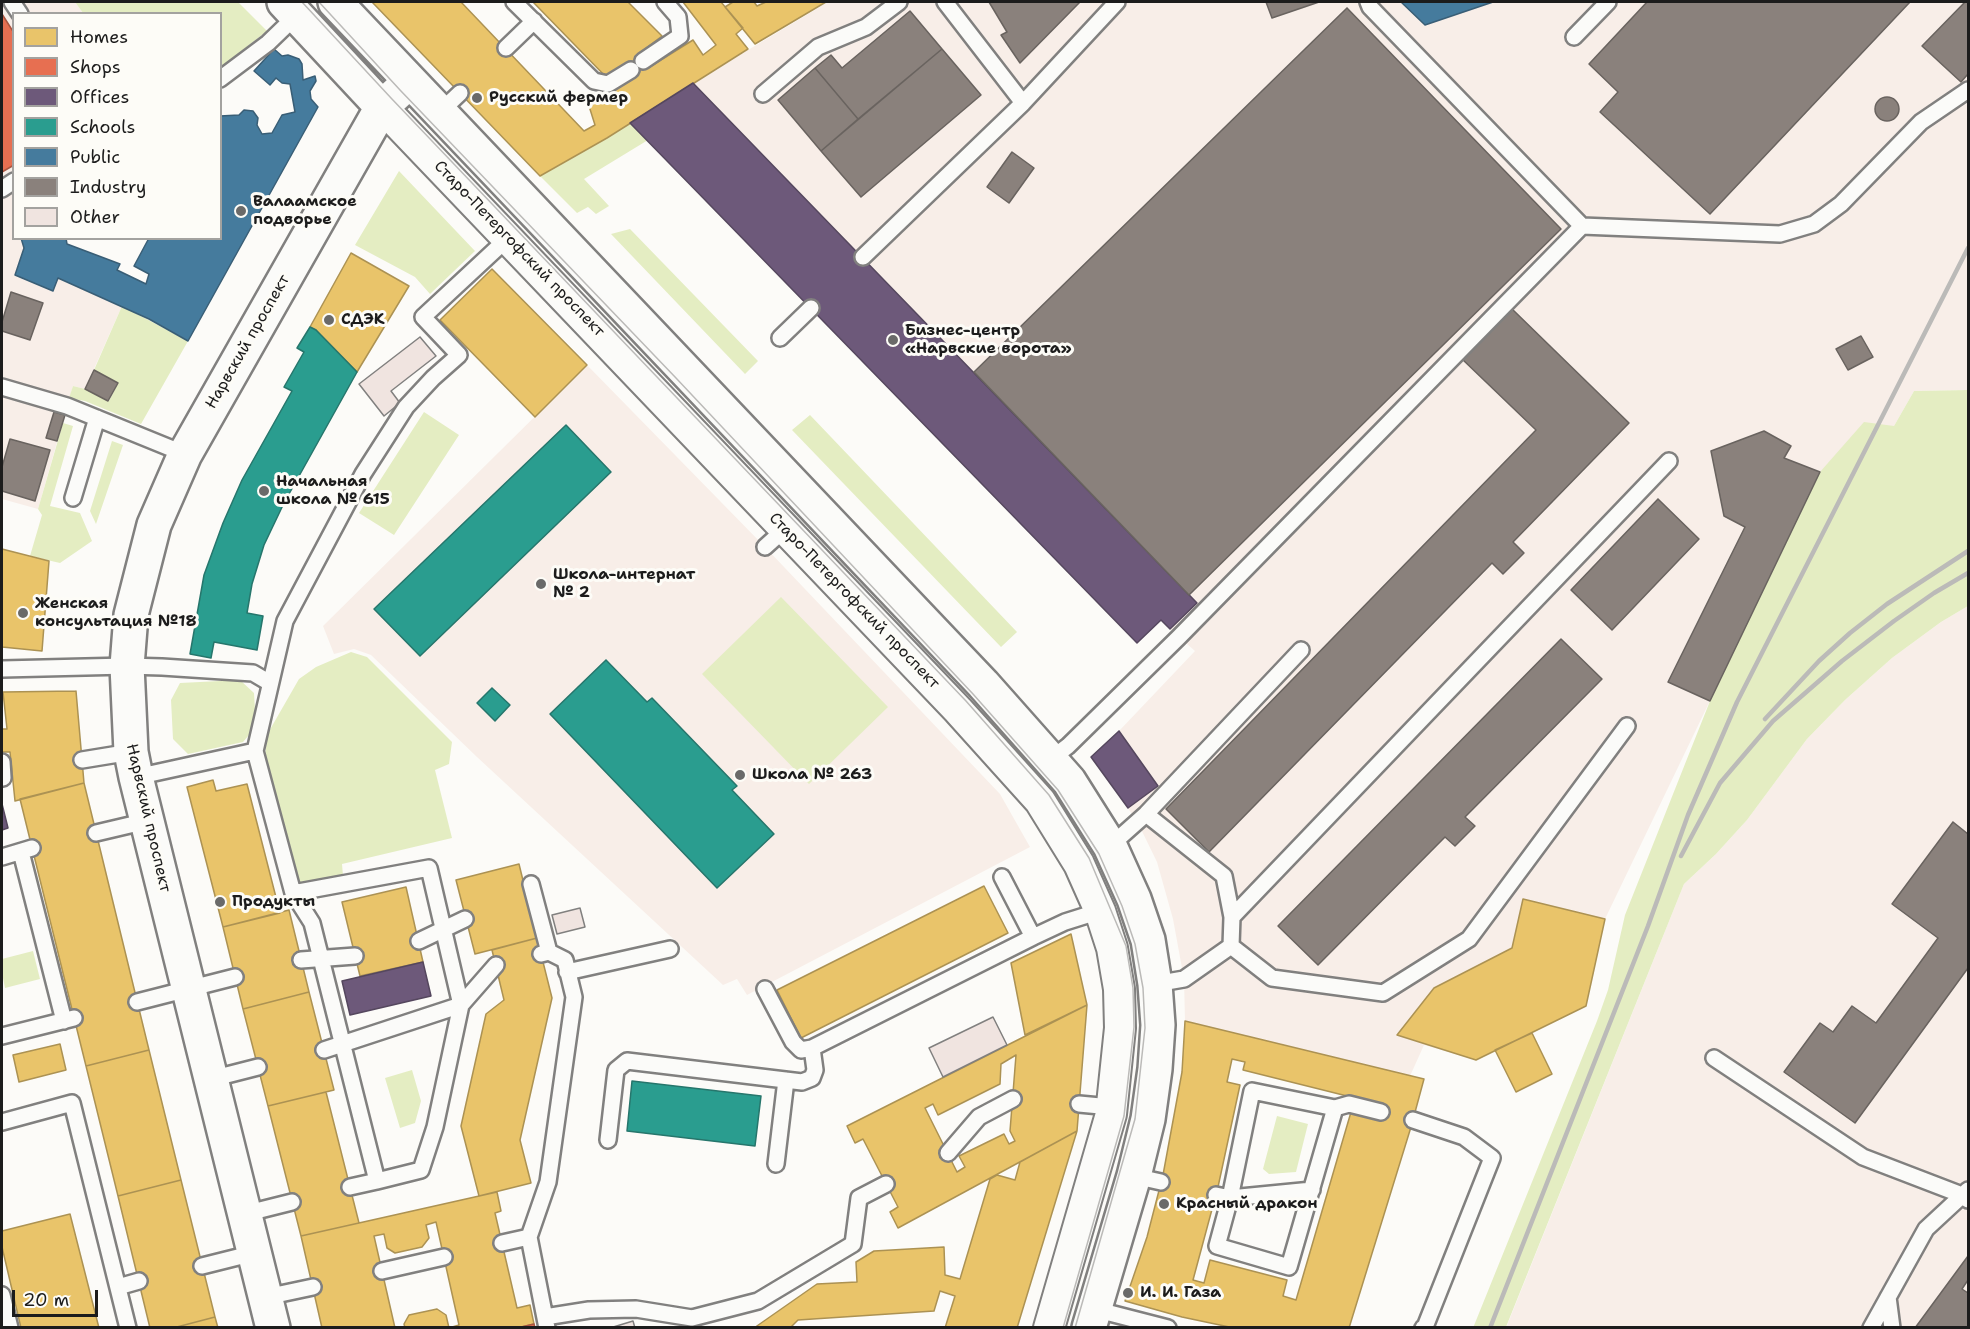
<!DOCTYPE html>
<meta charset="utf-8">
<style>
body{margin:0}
#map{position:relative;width:1970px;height:1329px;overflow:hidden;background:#fcfbf8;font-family:"Shantell Sans",sans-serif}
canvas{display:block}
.frame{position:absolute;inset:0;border:3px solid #1c1c1c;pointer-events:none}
.legend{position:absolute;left:12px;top:12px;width:210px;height:228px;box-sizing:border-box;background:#fdfcf7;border:2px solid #a3a29f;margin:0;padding:8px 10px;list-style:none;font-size:18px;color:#1c1c1c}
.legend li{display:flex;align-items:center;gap:12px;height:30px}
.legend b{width:30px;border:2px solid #a3a29f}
.scale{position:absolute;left:12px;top:1290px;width:86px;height:27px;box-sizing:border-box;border:3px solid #1c1c1c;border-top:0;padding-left:8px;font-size:18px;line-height:21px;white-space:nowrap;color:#1c1c1c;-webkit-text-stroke:4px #fdfcf7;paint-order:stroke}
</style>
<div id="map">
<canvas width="1970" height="1329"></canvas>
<div class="frame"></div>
<ul class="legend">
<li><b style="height:16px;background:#e9c46a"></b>Homes</li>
<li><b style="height:16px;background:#e76f51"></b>Shops</li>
<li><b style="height:16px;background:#6d597a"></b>Offices</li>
<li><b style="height:16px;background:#2a9d8f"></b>Schools</li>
<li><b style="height:16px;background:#457b9d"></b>Public</li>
<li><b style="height:16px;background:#8a817c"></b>Industry</li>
<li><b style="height:16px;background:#f0e4e0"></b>Other</li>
</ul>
<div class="scale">20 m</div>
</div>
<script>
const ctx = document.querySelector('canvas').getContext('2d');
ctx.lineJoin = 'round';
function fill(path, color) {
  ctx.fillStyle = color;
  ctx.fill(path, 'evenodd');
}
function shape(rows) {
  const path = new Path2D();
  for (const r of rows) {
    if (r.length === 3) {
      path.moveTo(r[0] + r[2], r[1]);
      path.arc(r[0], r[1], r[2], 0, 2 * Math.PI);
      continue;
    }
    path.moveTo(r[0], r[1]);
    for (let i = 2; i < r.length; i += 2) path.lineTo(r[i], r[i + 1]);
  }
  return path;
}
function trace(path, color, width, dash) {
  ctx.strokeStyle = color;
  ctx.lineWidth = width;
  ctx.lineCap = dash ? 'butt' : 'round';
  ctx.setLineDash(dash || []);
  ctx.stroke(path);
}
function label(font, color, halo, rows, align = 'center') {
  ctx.font = font + ' "Shantell Sans",sans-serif';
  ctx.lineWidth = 6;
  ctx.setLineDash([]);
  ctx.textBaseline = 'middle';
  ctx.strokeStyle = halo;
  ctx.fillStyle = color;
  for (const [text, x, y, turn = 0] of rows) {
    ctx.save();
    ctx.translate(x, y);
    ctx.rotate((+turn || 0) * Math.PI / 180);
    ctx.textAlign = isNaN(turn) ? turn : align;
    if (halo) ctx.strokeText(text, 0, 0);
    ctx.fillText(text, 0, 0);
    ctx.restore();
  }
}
const built = shape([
 [2,2,75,2,83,13,14,14,14,224,12,226,14,238,21,239,24,248,15,275,52,291,58,278,122,306,85,389,73,386,38,509,2,499],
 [828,2,1968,2,1968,390,1914,391,1894,426,1820,472,1605,919,1586,1006,1476,1060,1424,1045,1410,1076,1185,1021,1184,979,1173,919,1157,862,1137,821,1091,757,1119,731,1195,651,1170,629,1196,603,693,83],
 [587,365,765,547,1000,794,1030,847,747,995,737,979,723,985,477,757,371,655,354,649,334,654,323,626],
 [1968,606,1968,1327,1506,1328,1684,884,1716,854,1747,820,1807,739,1845,700,1892,658,1941,622]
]);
const green = shape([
 [75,2,238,2,267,31,221,67,220,14,83,13],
 [630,123,648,140,584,179,609,206,596,214,588,207,577,213,540,176],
 [399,171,475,251,430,294,415,277,355,245],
 [630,229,758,361,745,374,611,234],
 [122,306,188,341,141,424,85,401,69,398,73,386,85,389,109,401,118,383,94,370],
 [1968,390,1968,606,1941,622,1892,658,1845,700,1807,739,1747,820,1716,854,1684,884,1506,1327,1473,1328,1597,1021,1608,990,1625,915,1710,701,1820,472,1864,422,1894,426,1914,391],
 [424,412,459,435,394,535,359,513],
 [810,415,1017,632,1001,647,792,430],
 [63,423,73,426,50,506,80,513,92,541,60,563,30,556,42,515,38,509],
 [112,441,123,445,96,524,90,511],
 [781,597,888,707,809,784,702,674],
 [351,652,367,657,452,742,449,764,435,770,452,838,342,864,343,876,300,885,265,754,268,733,299,679,316,667],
 [240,680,254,693,256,727,243,742,188,754,173,739,171,700,180,683],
 [33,951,40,979,5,988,2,973,2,959],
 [412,1070,421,1101,415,1123,400,1128,385,1078],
 [1277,1116,1308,1124,1296,1172,1269,1174,1263,1169]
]);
const homes = shape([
 [372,2,461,2,584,131,595,125,589,106,636,76,626,64,607,78,533,2,628,2,662,36,637,55,648,68,693,40,703,55,716,45,683,2,721,2,743,28,736,34,748,49,607,138,540,176,372,2],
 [733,2,754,2,757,6,766,2,826,2,755,44,725,7,733,2],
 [351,253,409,286,357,372,316,330,310,327,351,253],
 [492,269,587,365,535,417,440,320,492,269],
 [2,549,49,561,42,651,2,647,2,549],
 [76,691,84,783,15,801,10,752,2,752,2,729,7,729,3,692,76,691],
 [213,780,216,791,247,784,280,913,223,927,187,787,213,780],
 [84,783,149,1050,86,1066,20,799,84,783],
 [519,864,537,938,475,954,456,880,519,864],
 [984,886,1008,933,801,1038,777,990,984,886],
 [406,887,423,962,360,976,342,902,406,887],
 [1523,899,1605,919,1586,1006,1476,1060,1397,1035,1434,988,1512,948,1523,899],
 [289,910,309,992,243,1009,223,927,289,910],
 [1071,934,1087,1005,1025,1035,1011,963,1071,934],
 [537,938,552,998,520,1140,531,1183,479,1196,461,1126,486,1014,504,1000,492,950,537,938],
 [309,992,334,1090,268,1106,243,1009,309,992],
 [1087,1005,1077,1131,898,1228,890,1212,898,1207,863,1139,855,1143,847,1126,1087,1005],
 [1016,1055,1010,1131,1015,1141,1009,1144,1004,1134,959,1156,965,1167,957,1172,925,1108,933,1104,938,1115,1000,1084,1001,1064,1016,1055],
 [1185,1021,1424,1079,1411,1127,1349,1328,1234,1328,1182,1317,1125,1301,1147,1237,1163,1175,1182,1072,1185,1021],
 [1232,1059,1245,1062,1243,1070,1383,1105,1351,1112,1296,1300,1283,1296,1287,1280,1210,1260,1204,1283,1193,1280,1218,1187,1240,1085,1227,1082,1232,1059],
 [1532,1033,1552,1074,1516,1092,1495,1050,1532,1033],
 [60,1044,66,1070,19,1082,13,1055,60,1044],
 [149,1050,181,1180,118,1196,86,1066,149,1050],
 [326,1092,359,1223,301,1236,268,1106,326,1092],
 [1077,1131,1017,1328,945,1328,955,1296,940,1291,934,1311,798,1320,790,1328,754,1328,817,1284,857,1282,856,1262,874,1251,944,1247,945,1275,960,1279,990,1179,997,1175,1015,1180,1020,1162,1077,1131],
 [181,1180,215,1317,173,1328,150,1328,118,1196,181,1180],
 [497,1192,501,1211,495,1213,517,1308,530,1305,534,1324,517,1328,449,1328,459,1325,436,1222,426,1225,429,1238,422,1247,395,1253,387,1248,384,1234,374,1236,395,1328,322,1328,301,1236,497,1192],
 [70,1214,99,1328,21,1328,2,1247,2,1231,70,1214],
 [437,1309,446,1315,449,1328,405,1328,404,1324,409,1315,437,1309],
 [215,1317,218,1328,173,1328,215,1317]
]);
const shops = shape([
 [2,14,14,33,14,165,2,172,2,14],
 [534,1324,535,1328,517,1328,534,1324]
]);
const offices = shape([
 [693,83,1197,603,1170,629,1161,620,1137,643,630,123,693,83],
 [1119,731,1158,786,1128,808,1091,757,1119,731],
 [2,804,8,828,2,830,2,804],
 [423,962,431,996,350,1015,342,981,423,962]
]);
const schools = shape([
 [310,327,316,330,357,372,284,503,264,545,252,584,247,613,263,616,257,650,214,642,211,658,190,654,204,575,223,523,242,480,292,391,284,387,304,352,297,348,310,327],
 [566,425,611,472,420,656,374,609,566,425],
 [606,660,647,702,652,698,737,786,732,790,774,834,717,888,550,714,606,660],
 [492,688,510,705,495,721,477,703,492,688],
 [632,1081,761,1096,755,1146,627,1131,632,1081]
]);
const public = shape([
 [1401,2,1493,2,1425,25,1401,2],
 [274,49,282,56,288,55,299,59,302,64,303,80,315,76,316,81,310,91,311,99,318,107,188,341,149,319,58,278,53,291,15,275,24,248,21,238,66,238,67,244,120,264,117,270,146,284,149,274,134,266,149,238,220,238,220,116,239,115,244,110,253,111,258,118,257,125,262,134,272,133,282,115,295,112,290,84,282,83,276,78,270,85,254,71,274,49]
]);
const industry = shape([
 [989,2,1080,2,1020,63,1001,35,1007,32,989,2],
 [1266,2,1319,2,1272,18,1266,2],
 [1647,2,1910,2,1710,214,1600,112,1618,92,1589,64,1647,2],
 [1965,2,1968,2,1968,74,1961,82,1922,46,1965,2],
 [1347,8,1561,229,1189,595,974,372,1347,8],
 [910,11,942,49,858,119,815,68,831,55,842,68,910,11],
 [942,49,981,95,861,197,821,151,942,49],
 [815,68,858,119,821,151,778,100,815,68],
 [1887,109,12],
 [1012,152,1034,168,1009,203,987,187,1012,152],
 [11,292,43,303,30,340,2,331,2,322,11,292],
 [1511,308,1629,423,1513,542,1524,553,1503,574,1492,563,1209,852,1166,809,1536,430,1462,359,1511,308],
 [1861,336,1873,357,1848,370,1836,349,1861,336],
 [94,370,118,383,108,401,85,389,94,370],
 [54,412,65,415,57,441,46,438,54,412],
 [1764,431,1791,446,1784,458,1820,472,1710,701,1668,682,1745,527,1724,516,1711,451,1764,431],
 [10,439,50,450,35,501,2,491,2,467,10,439],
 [1658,499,1699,539,1612,630,1571,590,1658,499],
 [1561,639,1602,679,1465,817,1475,826,1455,846,1445,837,1318,965,1278,926,1561,639],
 [1953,822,1968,834,1968,968,1855,1123,1784,1072,1820,1023,1833,1032,1852,1006,1876,1023,1938,938,1892,904,1953,822],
 [1968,1256,1968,1280,1962,1289,1968,1293,1968,1328,1915,1328,1968,1256]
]);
const building = shape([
 [420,337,436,356,391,391,400,403,384,416,359,384,420,337],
 [580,908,585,927,557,934,552,915,580,908],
 [993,1017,1007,1045,943,1077,929,1048,993,1017],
 [633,1321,635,1328,610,1328,633,1321]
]);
const lane = shape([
 [12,2,20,14],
 [514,2,594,81,608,84,631,70],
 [945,2,1023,103],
 [1574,37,1608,2],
 [506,48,534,21],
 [643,61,680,36,678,17,665,2],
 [220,79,268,43,297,15],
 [763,94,818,47,866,27,899,2],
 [440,112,460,93],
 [2,189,14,181],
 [1582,226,1780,234,1814,224,1841,204,1921,122,1968,90],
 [863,257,1023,103,1117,2],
 [780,338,811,308],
 [2,387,67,406,185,454],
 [73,498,97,418],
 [765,547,786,528],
 [2,669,127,666,162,667,253,673,270,683],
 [255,751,293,893,312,923,377,1181,350,1187],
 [1051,759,1068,746,1179,637,1582,226,1370,7,1368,2],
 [82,760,131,752],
 [2,762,3,778],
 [136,777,255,751,285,621,363,474,406,407,433,378,459,355,423,317,508,238],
 [1146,814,1224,876,1232,917],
 [96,833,147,821],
 [1110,846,1146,814,1301,650],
 [21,852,64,1021],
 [2,857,32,848],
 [1002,877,1033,937],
 [531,884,549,952],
 [293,893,429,868,461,1005,435,1127,421,1170,377,1181],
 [419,941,465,919],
 [1231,946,1232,917,1669,461],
 [1231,946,1272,978,1383,993,1469,939,1627,726],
 [541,954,549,952,565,960,574,997,548,1182,529,1237,547,1328],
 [301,960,355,956],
 [567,972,670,949],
 [1155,984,1184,979,1231,946],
 [765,989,793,1042,801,1050,812,1048,1033,937,1065,922,1100,911],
 [137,1002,235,977],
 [2,1036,74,1018],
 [324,1050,461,1005,496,965],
 [1714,1058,1863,1157,1962,1195,1968,1200],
 [211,1079,258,1067],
 [1079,1104,1111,1107],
 [1335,1108,1289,1267,1217,1246,1230,1198,1252,1091,1335,1108,1349,1104,1381,1112],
 [1413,1120,1464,1137,1492,1158,1425,1327,1423,1328],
 [2,1122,72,1103,128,1328],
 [608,1140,616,1070,627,1061,802,1082,812,1078,815,1070,812,1048],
 [948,1153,979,1117,1013,1099],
 [776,1164,786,1080],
 [1134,1176,1161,1182],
 [1216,1195,1230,1198,1312,1190],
 [244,1214,292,1202],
 [502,1243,529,1237],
 [202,1266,254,1253],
 [382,1271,444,1257],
 [118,1287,139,1281],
 [2,1295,10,1328],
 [266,1297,313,1287],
 [1888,1297,1892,1328],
 [1094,1309,1168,1328],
 [545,1317,589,1310,636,1309,692,1318,758,1301,853,1244,859,1198,886,1184],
 [1871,1328,1926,1229,1968,1190]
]);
const street = shape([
 [382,107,958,710,1040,801,1079,864,1100,911,1112,948,1119,989,1120,1028,1111,1114,1049,1328]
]);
const primary = shape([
 [284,2,382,107],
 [335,2,983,684,1069,781,1110,846,1134,899,1148,940,1155,984,1158,1025,1155,1069,1148,1119,1134,1176,1089,1328],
 [273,1328,136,777,131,752,127,666,131,615,154,525,185,454,382,107,410,81]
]);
const tram = shape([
 [302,2,391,98,966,701,1049,795,1089,858,1126,946,1133,988,1134,1027,1124,1116,1063,1328],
 [319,2,400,90,676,378,973,694,1058,790,1099,854,1122,906,1135,944,1143,988,1145,1028,1135,1119,1075,1328]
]);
const rail = shape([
 [1765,719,1819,661,1850,633,1887,604,1968,551],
 [1681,856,1720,783,1773,721,1842,661,1894,621,1934,593,1968,573],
 [1490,1328,1648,926,1688,815,1737,702,1968,248]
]);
const markers = [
 [477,98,6,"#6a6a69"],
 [241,211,6,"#6a6a69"],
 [329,320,6,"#6a6a69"],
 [893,340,6,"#6a6a69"],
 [264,491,6,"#6a6a69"],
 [541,584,6,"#6a6a69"],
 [23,613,6,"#6a6a69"],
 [740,775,6,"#6a6a69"],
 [220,902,6,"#6a6a69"],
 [1164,1204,6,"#6a6a69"],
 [1128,1293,6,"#6a6a69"]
];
const poiNames = [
 ["Русский фермер",489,98],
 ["Валаамское",253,202],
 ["подворье",253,220],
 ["СДЭК",341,320],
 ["Бизнес-центр",905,331],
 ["«Нарвские ворота»",905,349],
 ["Начальная",276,482],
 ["школа № 615",276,500],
 ["Школа-интернат",553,575],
 ["№ 2",553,593],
 ["Женская",35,604],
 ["консультация №18",35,622],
 ["Школа № 263",752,775],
 ["Продукты",232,902],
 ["Красный дракон",1176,1204],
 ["И. И. Газа",1140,1293]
];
const streetNames = [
 ["Старо-Петергофский проспект",519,249,46],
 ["Нарвский проспект",248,342,-60],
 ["Старо-Петергофский проспект",854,601,46],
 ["Нарвский проспект",148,818,77]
];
fill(built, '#f8eee8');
fill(green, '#e4edc2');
fill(homes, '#e9c46a');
trace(homes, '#ac9253', 1.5);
fill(shops, '#e76f51');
trace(shops, '#aa5641', 1.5);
fill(offices, '#6d597a');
trace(offices, '#55475e', 1.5);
fill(schools, '#2a9d8f');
trace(schools, '#26766c', 1.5);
fill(public, '#457b9d');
trace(public, '#395e76', 1.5);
fill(industry, '#8a817c');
trace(industry, '#69635f', 1.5);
fill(building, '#f0e4e0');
trace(building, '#81807f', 1.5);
trace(lane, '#81807f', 20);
trace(street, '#81807f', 34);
trace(primary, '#81807f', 38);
trace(lane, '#fbfbf9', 15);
trace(street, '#fbfbf9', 30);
trace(primary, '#fbfbf9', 33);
trace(tram, '#bbbab8', 1.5);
trace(rail, '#bbbab8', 4.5);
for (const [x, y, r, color] of markers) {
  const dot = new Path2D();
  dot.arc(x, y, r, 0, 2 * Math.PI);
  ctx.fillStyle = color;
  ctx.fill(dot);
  trace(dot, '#fdfcf7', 2);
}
label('bold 16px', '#1c1c1c', '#fdfcf7', poiNames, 'left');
label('16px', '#1c1c1c', '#fdfcf7', streetNames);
</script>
